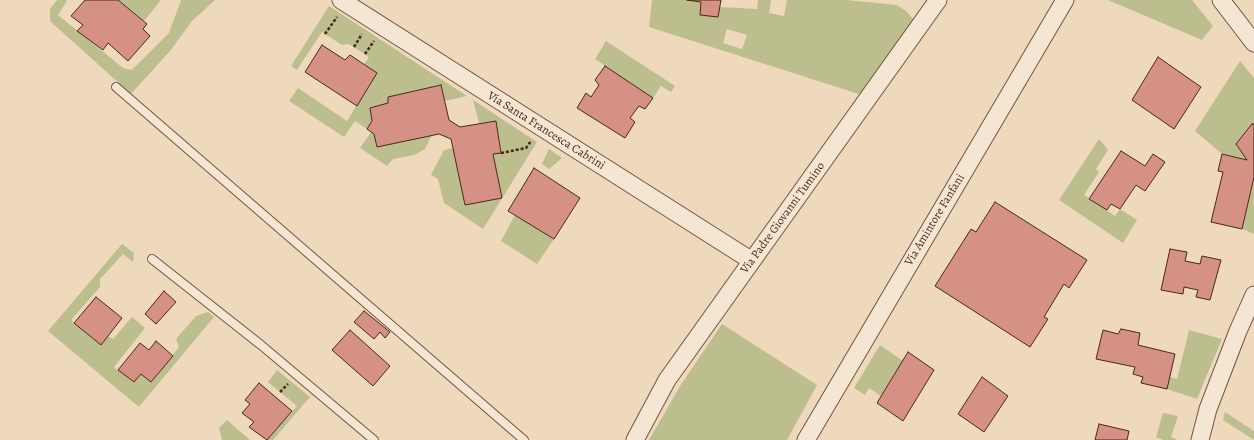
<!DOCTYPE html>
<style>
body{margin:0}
canvas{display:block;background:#efd9bc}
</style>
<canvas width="1254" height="440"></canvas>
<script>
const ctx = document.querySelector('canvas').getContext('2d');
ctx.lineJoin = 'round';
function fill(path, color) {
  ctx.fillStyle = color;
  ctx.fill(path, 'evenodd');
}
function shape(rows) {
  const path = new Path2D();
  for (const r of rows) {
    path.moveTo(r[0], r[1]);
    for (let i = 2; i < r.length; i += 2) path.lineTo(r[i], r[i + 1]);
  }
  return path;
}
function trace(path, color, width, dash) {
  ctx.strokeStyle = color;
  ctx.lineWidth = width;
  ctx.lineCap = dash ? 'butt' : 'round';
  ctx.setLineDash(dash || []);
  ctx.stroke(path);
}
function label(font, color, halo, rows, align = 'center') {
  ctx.font = font + ' Alegreya,serif';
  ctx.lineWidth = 3.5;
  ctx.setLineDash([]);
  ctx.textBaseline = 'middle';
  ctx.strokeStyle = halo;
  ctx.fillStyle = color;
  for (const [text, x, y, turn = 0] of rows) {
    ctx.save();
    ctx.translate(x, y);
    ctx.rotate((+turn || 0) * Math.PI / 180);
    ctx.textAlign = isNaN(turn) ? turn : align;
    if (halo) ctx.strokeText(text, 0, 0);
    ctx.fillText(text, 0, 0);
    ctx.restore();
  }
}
const green = shape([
 [57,0,66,0,67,1,58,15,123,68,132,70,169,33,181,0,215,0,192,21,170,51,131,94,50,21,50,9],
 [118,0,161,0,144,21],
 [652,0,687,0,701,2,700,15,718,17,720,7,757,9,758,0,771,0,769,13,784,16,787,1,786,0,847,0,897,5,906,11,913,19,910,31,865,96,649,27],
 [727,29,747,35,742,49,723,43],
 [1108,0,1192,0,1213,26,1202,40],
 [329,6,467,96,445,101,441,85,388,97,388,103,370,108,372,121,367,129,355,121,344,137,289,101,298,88,347,121,377,73,364,64,369,57,349,44,342,45,322,32,297,70,291,66],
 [606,41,675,86,671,92,661,86,653,98,595,59],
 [1240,61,1254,78,1254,124,1252,124,1236,144,1247,160,1222,154,1195,131],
 [473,100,537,142,483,229,444,203,438,179,431,175,444,150,453,148,465,205,502,198,493,154,501,152,496,121,479,123],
 [371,132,374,134,377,147,432,135,425,149,414,155,393,159,387,166,360,148],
 [1099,139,1108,150,1096,169,1099,172,1084,195,1115,216,1120,209,1137,220,1123,243,1059,200],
 [549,149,562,158,549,169,542,164],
 [1254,177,1254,234,1242,229],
 [515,215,554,239,537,264,501,241],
 [122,244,134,253,133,262,123,254,100,279,100,287,71,320,101,345,108,336,113,339,132,317,145,328,114,367,133,382,141,374,151,382,179,347,176,339,196,316,208,312,214,317,139,407,48,331],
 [722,324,817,385,787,440,649,440,680,386],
 [1189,330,1222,339,1197,399,1167,389,1170,377,1177,379],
 [880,345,903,361,881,396,869,388,865,395,854,388],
 [277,370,310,397,273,440,267,440,297,406,268,382],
 [1225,412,1254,431,1254,440,1223,420],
 [1163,413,1178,416,1171,437,1178,440,1163,440,1156,437],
 [227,420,250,440,222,440,219,428]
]);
const building = shape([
 [85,0,118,0,147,24,143,29,150,36,128,61,108,43,103,50,77,31,83,25,71,16,85,0],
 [687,0,721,0,718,17,700,15,701,2,687,0],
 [322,45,345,60,350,55,377,73,357,106,305,72,322,45],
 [1158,57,1201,87,1174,129,1132,100,1158,57],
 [605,66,653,98,645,109,639,106,630,118,635,122,625,138,577,108,586,93,591,97,599,85,595,80,605,66],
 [441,85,449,120,460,127,496,121,501,153,493,154,502,198,465,205,451,139,439,134,377,147,374,134,367,129,372,121,370,108,388,103,388,97,441,85],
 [1252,124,1254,124,1254,177,1242,229,1211,222,1223,172,1218,171,1222,154,1247,160,1236,144,1252,124],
 [1121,151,1145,166,1153,154,1165,162,1145,191,1136,185,1120,209,1111,204,1107,210,1089,199,1121,151],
 [534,168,580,198,554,239,508,211,534,168],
 [995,202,1087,260,1069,288,1064,284,1044,317,1048,319,1030,347,935,286,971,229,976,232,995,202],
 [1170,249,1187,252,1185,261,1200,264,1202,256,1221,260,1210,300,1196,297,1198,290,1184,287,1183,294,1161,290,1170,249],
 [164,291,176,302,156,324,145,314,164,291],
 [96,297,122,318,101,345,74,323,96,297],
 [364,311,390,332,385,338,380,332,374,339,354,322,364,311],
 [1121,329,1140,333,1138,345,1175,354,1167,389,1141,383,1143,377,1133,374,1135,367,1096,359,1103,330,1118,334,1121,329],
 [350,330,390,366,373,386,332,350,350,330],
 [156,341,173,356,151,382,141,374,134,382,118,370,140,343,149,350,156,341],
 [908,352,934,370,903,421,877,403,908,352],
 [982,377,1008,396,984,432,958,414,982,377],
 [259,383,292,411,267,440,249,427,254,422,242,413,250,404,245,400,259,383],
 [1099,424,1129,431,1127,440,1095,440,1099,424]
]);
const path = shape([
 [325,34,337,17],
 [354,47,362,34],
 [365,54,374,41],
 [501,153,526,148,531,141],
 [280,392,288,384]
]);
const lane = shape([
 [116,87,524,440],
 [152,259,261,345,374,440]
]);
const street = shape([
 [341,0,752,261],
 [1221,0,1254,43],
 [635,440,667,380,938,0],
 [806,440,1065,0],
 [1200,440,1208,409,1238,331,1254,295]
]);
const streetNames = [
 ["Via Santa Francesca Cabrini",546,131,32],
 ["Via Padre Giovanni Tumino",783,218,-54],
 ["Via Amintore Fanfani",935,220,-59]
];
fill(green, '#bcbe8e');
fill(building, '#d69186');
trace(building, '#482816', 1);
trace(lane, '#725440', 10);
trace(street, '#725440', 19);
trace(path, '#482816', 2.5, [3, 2]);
trace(lane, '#f5e6d3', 8);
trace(street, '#f5e6d3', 17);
label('12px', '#482816', '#f5e6d3', streetNames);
</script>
